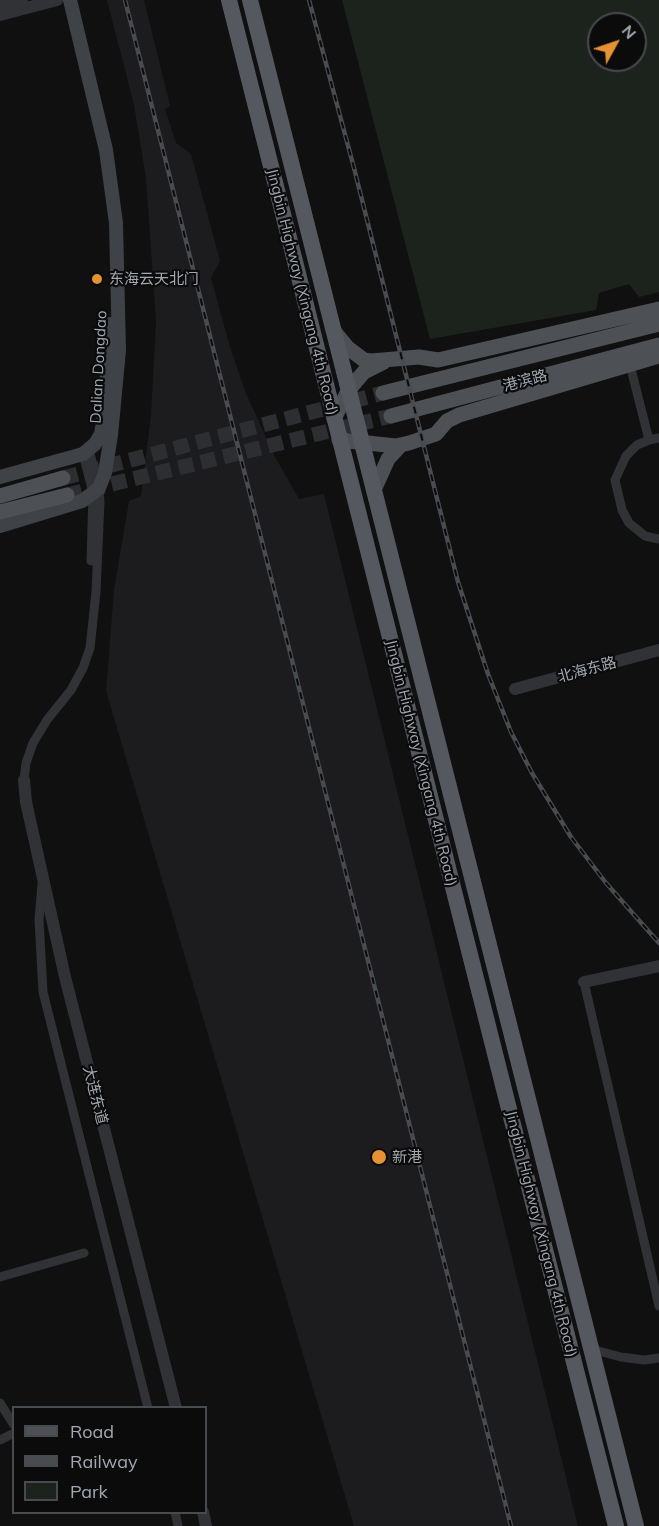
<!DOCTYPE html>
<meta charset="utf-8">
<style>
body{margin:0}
#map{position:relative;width:659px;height:1526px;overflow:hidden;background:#101011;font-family:Mulish,sans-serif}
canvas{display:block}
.legend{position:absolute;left:12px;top:1406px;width:195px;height:108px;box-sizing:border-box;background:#0b0b0c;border:2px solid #474a4e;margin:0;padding:8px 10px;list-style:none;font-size:18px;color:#a2a8b1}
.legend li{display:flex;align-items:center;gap:12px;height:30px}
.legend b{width:30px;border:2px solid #474a4e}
.north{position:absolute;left:587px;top:12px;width:60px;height:60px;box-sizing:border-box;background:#0b0b0c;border:2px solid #474a4e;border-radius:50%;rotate:50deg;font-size:16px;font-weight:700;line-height:24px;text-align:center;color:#a2a8b1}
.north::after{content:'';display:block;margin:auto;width:21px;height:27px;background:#e79232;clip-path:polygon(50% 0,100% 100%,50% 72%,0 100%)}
</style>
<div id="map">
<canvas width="659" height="1526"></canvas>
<ul class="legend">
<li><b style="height:8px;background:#4d5055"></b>Road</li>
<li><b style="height:8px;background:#484b4f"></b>Railway</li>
<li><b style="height:16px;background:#1c231d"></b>Park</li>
</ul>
<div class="north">N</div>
</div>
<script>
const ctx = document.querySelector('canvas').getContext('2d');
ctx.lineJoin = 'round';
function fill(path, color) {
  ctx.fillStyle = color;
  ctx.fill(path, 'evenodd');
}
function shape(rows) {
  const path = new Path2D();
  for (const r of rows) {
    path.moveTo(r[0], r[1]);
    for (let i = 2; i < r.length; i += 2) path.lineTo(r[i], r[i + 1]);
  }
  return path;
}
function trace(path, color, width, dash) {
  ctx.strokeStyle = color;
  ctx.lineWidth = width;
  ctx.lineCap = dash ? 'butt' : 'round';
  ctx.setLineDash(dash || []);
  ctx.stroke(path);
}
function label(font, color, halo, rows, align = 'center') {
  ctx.font = font + ' Mulish,"Noto Sans SC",sans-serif';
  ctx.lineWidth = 4.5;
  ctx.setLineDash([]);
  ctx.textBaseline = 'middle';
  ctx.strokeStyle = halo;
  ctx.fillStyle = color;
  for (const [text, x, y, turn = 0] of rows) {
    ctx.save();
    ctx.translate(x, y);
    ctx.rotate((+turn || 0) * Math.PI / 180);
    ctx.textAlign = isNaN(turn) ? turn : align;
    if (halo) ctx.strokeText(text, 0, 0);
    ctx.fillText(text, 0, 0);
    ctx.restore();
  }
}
const built = shape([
 [107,0,144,0,170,106,165,109,176,143,191,154,220,261,211,278,230,347,245,391,275,457,299,499,324,494,578,1526,354,1526,106,691,114,590,129,501,141,496,151,415,156,322,146,178,134,105]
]);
const green = shape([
 [342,0,659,0,659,292,639,297,629,284,599,293,596,310,430,339],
 [599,24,635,24,635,60,599,60]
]);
const primaryTunnel = shape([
 [63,478,383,393],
 [67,495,391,416]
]);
const minor = shape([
 [630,365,649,440,659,438],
 [649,440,637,445,626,456,615,480,622,510,629,523,645,536,659,539],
 [83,454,93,493,91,561],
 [24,780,26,763,33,743,47,720,71,690,83,668,90,648,96,592,100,502,99,488,89,450],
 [42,884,39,920,43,992,148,1408],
 [584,982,659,1306],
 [0,1277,84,1253],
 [591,1349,621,1357,644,1360,659,1358],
 [0,1403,14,1425],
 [0,1440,14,1433],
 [175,1512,178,1526]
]);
const tertiary = shape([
 [0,6,22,0],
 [0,15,57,0],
 [515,689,659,650],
 [24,780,26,802,65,977,176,1408],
 [584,982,659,966],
 [203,1512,206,1526]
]);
const secondary = shape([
 [0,477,83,454,95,444,101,434,104,416,110,324],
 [0,526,82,501,93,493,99,488,105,473,111,435,119,350,116,223,106,150,70,0]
]);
const primary = shape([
 [333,330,348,348,364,360,371,361,419,357,438,360,659,309],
 [383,393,659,324],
 [391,416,659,345],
 [334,419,348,391,357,380,364,372,384,362],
 [339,440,396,446,409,443,436,434,447,421,459,415,659,356],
 [374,490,388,459,401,445],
 [0,496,63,478],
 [0,512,67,495]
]);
const trunk = shape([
 [229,0,508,1105,616,1526],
 [250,0,636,1526]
]);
const rail = shape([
 [125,0,511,1526],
 [309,0,354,168,458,582,488,674,511,732,532,773,571,837,606,883,659,943]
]);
const markers = [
 [97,279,6,"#e79232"],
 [379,1157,8,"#e79232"]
];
const poiNames = [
 ["东海云天北门",109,279],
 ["新港",392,1157]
];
const streetNames = [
 ["Jingbin Highway (Xingang 4th Road)",302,292,76],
 ["Dalian Dongdao",99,367,-87],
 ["港滨路",525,381,-15],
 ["北海东路",587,670,-15],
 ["Jingbin Highway (Xingang 4th Road)",421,763,76],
 ["大连东道",95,1095,76],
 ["Jingbin Highway (Xingang 4th Road)",541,1234,76]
];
fill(built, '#1c1c1e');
fill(green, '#1c231d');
trace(primaryTunnel, '#2d2e31', 15, [15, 8]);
trace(minor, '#313236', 9);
trace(tertiary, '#313236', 12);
trace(secondary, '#3f4246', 14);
trace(primary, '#4d5055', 15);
trace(trunk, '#55585e', 16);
trace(rail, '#484b4f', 4.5);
trace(rail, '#0b0b0c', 2, [7]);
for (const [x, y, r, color] of markers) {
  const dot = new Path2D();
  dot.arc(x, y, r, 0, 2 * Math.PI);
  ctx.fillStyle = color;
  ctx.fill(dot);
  trace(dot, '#0b0b0c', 2);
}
label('15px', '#a2a8b1', '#0b0b0c', poiNames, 'left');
label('15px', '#a2a8b1', '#0b0b0c', streetNames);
</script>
